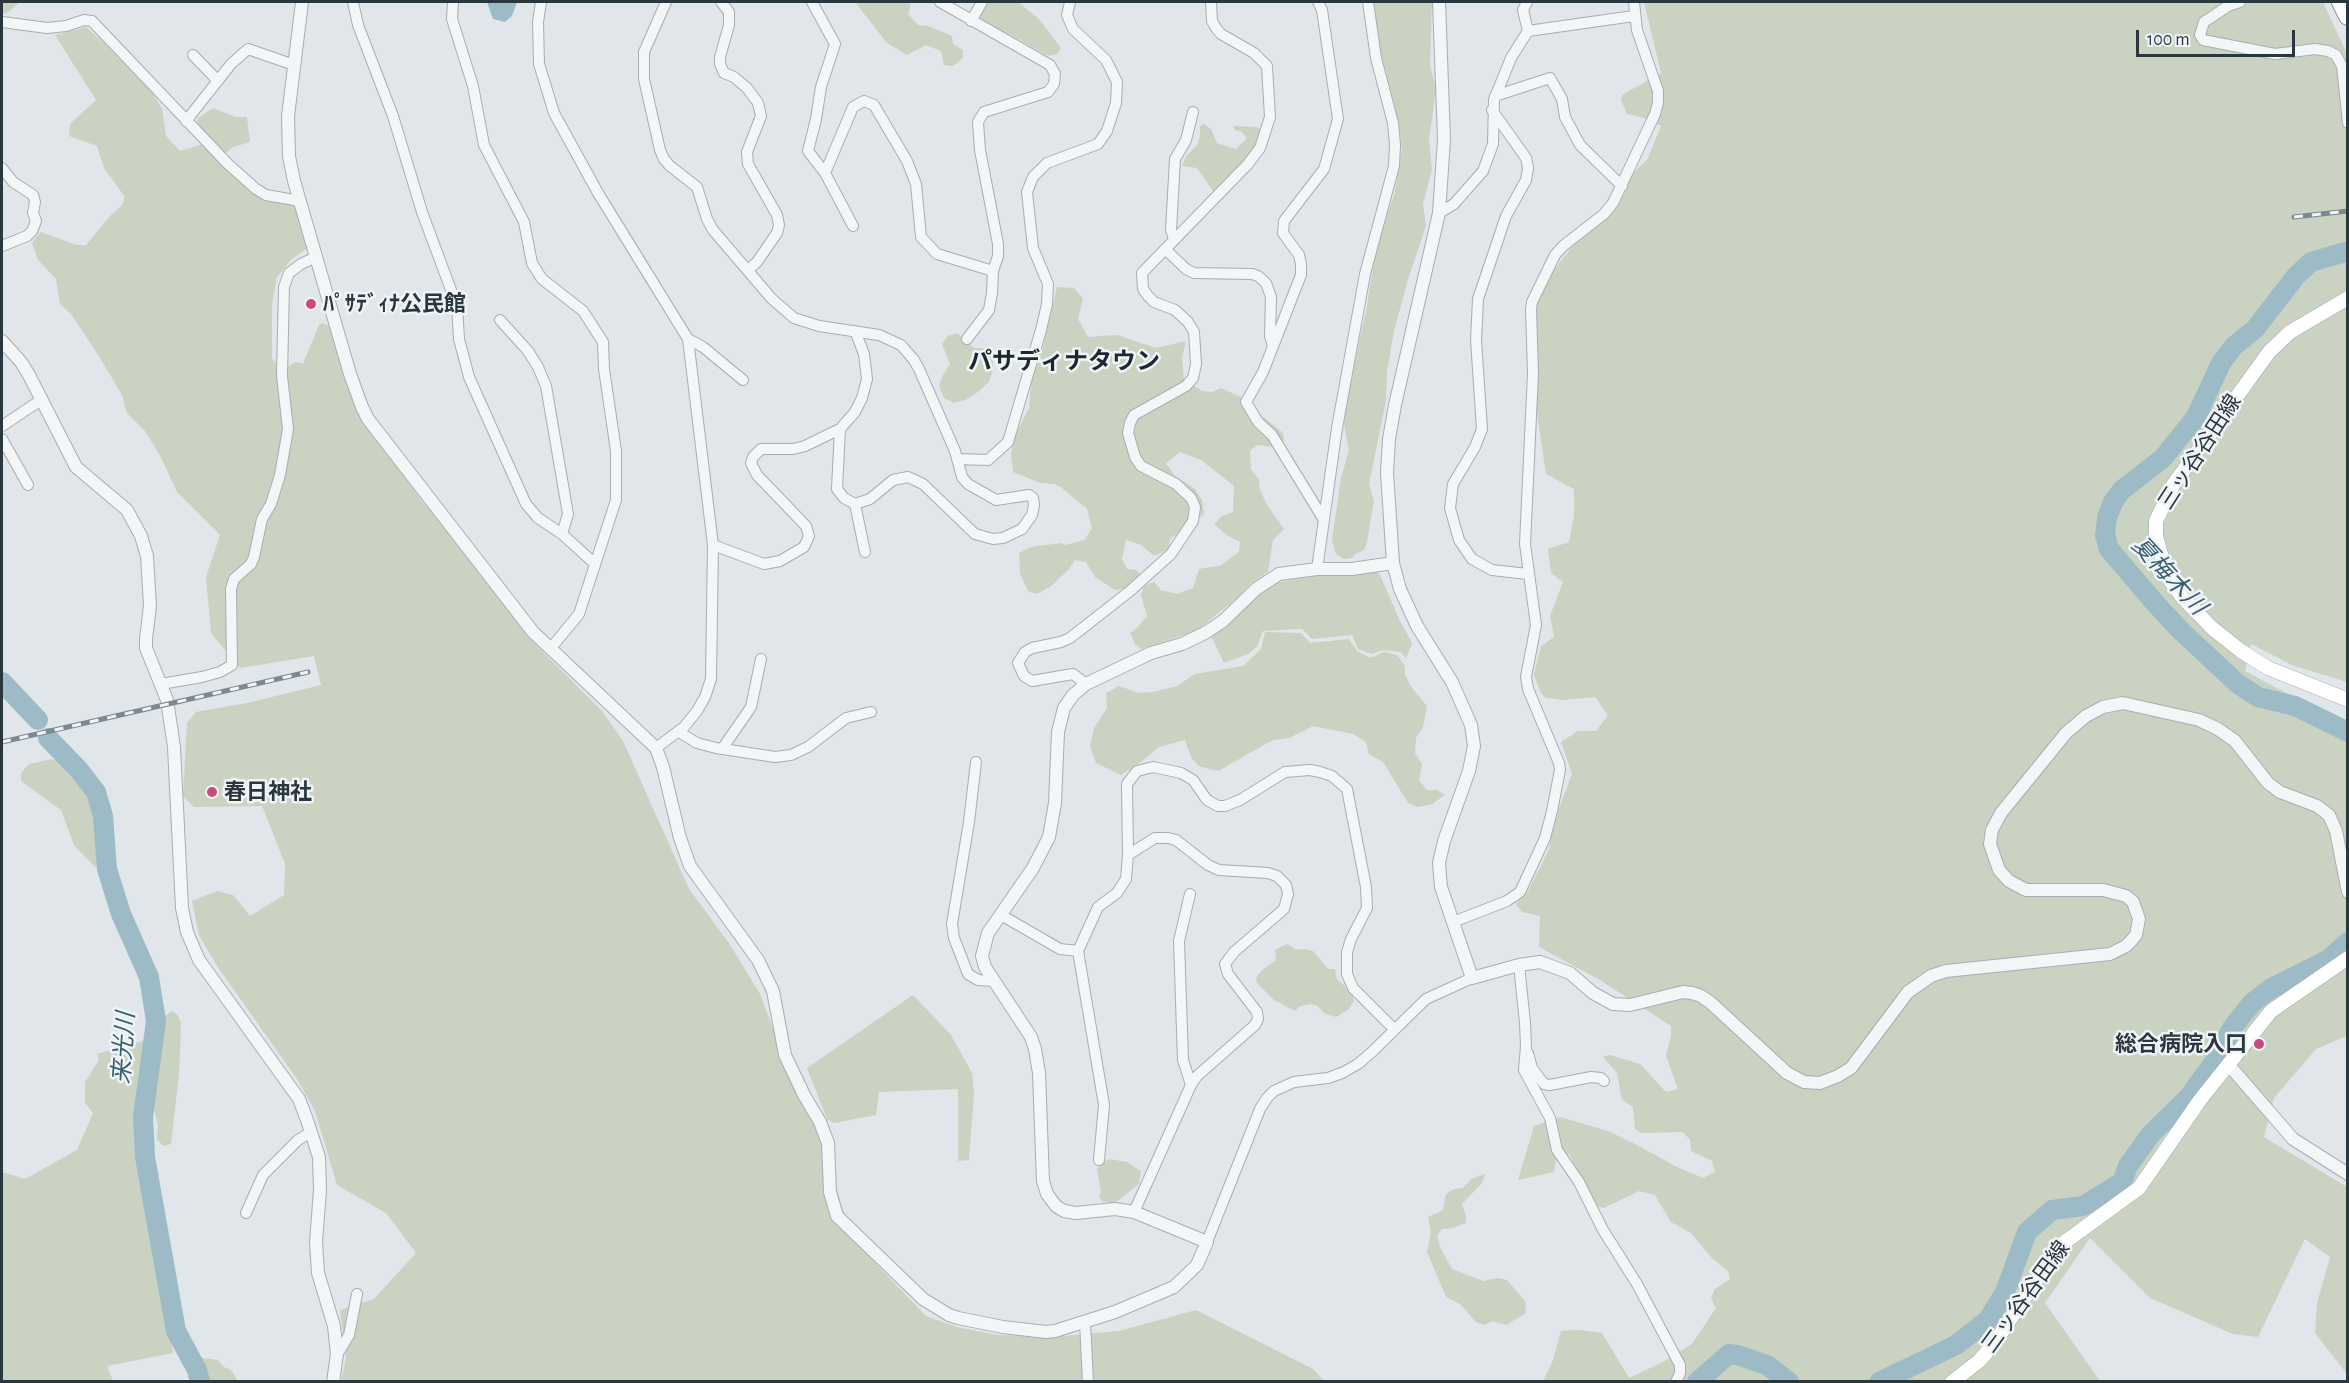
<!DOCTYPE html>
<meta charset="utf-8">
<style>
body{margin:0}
#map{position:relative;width:2349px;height:1383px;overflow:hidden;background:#e0e6e9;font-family:"Alegreya Sans",sans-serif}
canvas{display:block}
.frame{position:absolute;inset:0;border:3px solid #2a373f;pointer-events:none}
.scale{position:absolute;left:2136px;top:30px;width:159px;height:27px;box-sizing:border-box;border:3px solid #2a373f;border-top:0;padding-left:8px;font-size:18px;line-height:21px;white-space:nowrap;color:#2a373f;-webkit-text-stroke:4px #f0f4f6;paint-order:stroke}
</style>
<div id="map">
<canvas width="2349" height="1383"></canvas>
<div class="frame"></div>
<div class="scale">100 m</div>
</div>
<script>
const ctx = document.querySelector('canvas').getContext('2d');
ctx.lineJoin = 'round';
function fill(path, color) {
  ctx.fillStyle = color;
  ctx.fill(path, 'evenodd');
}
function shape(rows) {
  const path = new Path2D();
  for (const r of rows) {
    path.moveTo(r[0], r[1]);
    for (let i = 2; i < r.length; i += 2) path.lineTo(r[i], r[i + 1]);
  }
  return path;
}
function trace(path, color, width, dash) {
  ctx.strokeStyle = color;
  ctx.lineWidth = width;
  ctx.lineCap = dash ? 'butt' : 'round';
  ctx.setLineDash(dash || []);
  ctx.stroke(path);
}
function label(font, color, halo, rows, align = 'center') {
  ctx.font = font + ' "Alegreya Sans","Noto Sans JP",sans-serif';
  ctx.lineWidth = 5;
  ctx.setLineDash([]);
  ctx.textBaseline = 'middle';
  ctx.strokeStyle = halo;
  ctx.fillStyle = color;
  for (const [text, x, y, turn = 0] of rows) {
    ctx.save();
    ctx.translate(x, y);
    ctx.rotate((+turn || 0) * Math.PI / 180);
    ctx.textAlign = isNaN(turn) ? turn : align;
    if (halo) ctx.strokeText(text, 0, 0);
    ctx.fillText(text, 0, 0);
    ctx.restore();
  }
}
const green = shape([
 [2,2,20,2,7,13,2,14],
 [855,2,909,2,911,5,908,14,918,25,928,26,952,36,953,44,963,50,963,58,953,66,944,65,941,51,926,45,907,55,887,43],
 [989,2,1018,2,1039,19,1061,48,1057,54,1048,56,1007,33,983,24,980,16],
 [1373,2,1432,2,1430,65,1436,89,1429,141,1432,169,1423,204,1426,226,1409,276,1394,331,1387,371,1386,401,1369,484,1374,501,1367,542,1364,550,1355,554,1352,558,1344,559,1336,554,1332,540,1341,478,1349,450,1344,424,1345,408,1366,311,1374,261,1383,223,1394,196,1402,149,1398,119,1381,53],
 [1644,2,2323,2,2348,56,2347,682,2294,666,2251,644,2245,671,2347,725,2347,1036,2316,1049,2274,1098,2264,1137,2347,1187,2347,1374,2315,1333,2317,1303,2330,1257,2305,1239,2258,1337,2233,1334,2150,1298,2090,1238,2045,1303,2100,1381,1543,1381,1552,1363,1561,1331,1578,1330,1602,1333,1629,1378,1661,1363,1692,1344,1716,1308,1711,1298,1715,1289,1730,1279,1728,1271,1712,1258,1691,1233,1671,1222,1655,1195,1639,1191,1604,1208,1596,1206,1569,1154,1556,1159,1554,1172,1518,1180,1534,1126,1560,1117,1608,1131,1637,1145,1677,1167,1703,1178,1715,1172,1712,1161,1691,1151,1690,1140,1683,1132,1642,1133,1635,1129,1633,1107,1622,1100,1617,1073,1603,1057,1610,1055,1640,1064,1666,1092,1678,1089,1666,1056,1671,1036,1671,1026,1600,980,1539,947,1540,916,1522,912,1516,904,1528,891,1549,849,1552,827,1572,774,1561,742,1578,731,1596,731,1608,715,1595,697,1563,700,1546,698,1541,693,1534,675,1541,646,1554,637,1550,616,1563,582,1551,573,1548,549,1569,542,1574,516,1574,489,1546,474,1537,413,1535,306,1550,275,1575,243,1611,211,1633,173,1647,160,1661,126,1644,118,1627,114,1621,100,1622,95,1661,73],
 [86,27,101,40,152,92,162,109,166,136,180,151,203,144,196,125,198,118,213,108,236,117,247,117,250,142,233,147,224,155,252,190,296,202,309,247,293,258,277,277,272,304,272,358,277,365,287,367,296,362,303,364,319,325,322,323,329,326,336,340,359,411,421,500,454,536,527,636,602,711,623,741,689,889,729,943,760,994,802,1105,822,1137,843,1210,873,1261,926,1316,957,1327,998,1335,1052,1337,1119,1331,1196,1310,1313,1369,1324,1381,341,1381,346,1358,340,1310,374,1299,416,1253,386,1213,337,1185,315,1111,297,1079,217,966,199,935,192,901,217,891,233,895,250,916,284,895,285,864,262,806,194,807,183,796,187,723,196,712,247,703,321,685,314,656,240,668,211,633,206,577,220,535,177,492,161,457,145,431,127,413,122,395,99,356,71,314,60,304,56,279,38,260,32,243,40,232,77,245,86,245,110,216,122,205,125,197,104,168,97,146,69,136,70,124,96,100,55,35],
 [1204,124,1211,129,1217,143,1236,149,1247,138,1242,132,1235,130,1233,126,1257,127,1263,132,1257,148,1224,186,1213,191,1197,168,1182,166,1186,156,1198,144,1200,135,1200,126],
 [1057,287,1074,288,1083,299,1078,319,1088,337,1117,335,1156,348,1186,341,1182,358,1184,379,1202,391,1212,392,1221,388,1251,402,1256,414,1265,418,1283,433,1284,441,1274,447,1257,445,1250,451,1251,469,1259,480,1260,490,1267,505,1284,529,1273,540,1268,572,1249,585,1237,598,1196,631,1141,649,1135,644,1130,633,1137,628,1147,616,1141,595,1144,586,1154,582,1161,590,1177,594,1193,588,1199,569,1221,565,1239,552,1240,542,1228,536,1214,524,1222,516,1233,512,1234,486,1201,460,1180,452,1166,463,1174,475,1195,489,1202,500,1204,514,1170,539,1169,549,1154,556,1141,545,1126,540,1122,559,1127,569,1137,570,1141,576,1124,589,1115,590,1095,577,1086,562,1075,560,1069,569,1050,587,1037,594,1028,591,1020,574,1019,553,1031,547,1061,543,1065,545,1085,540,1092,528,1087,509,1062,488,1055,484,1040,483,1013,472,1011,454,1014,438,1029,408,1032,374,1043,347],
 [957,333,974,348,984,348,993,355,993,369,989,382,978,392,965,400,954,403,944,398,939,386,942,377,950,364,942,344,948,336],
 [1376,570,1380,575,1400,621,1412,643,1406,658,1400,652,1384,650,1371,654,1358,649,1352,635,1312,639,1302,629,1263,631,1257,647,1248,654,1224,663,1211,636,1273,583,1311,576],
 [1265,632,1301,633,1310,643,1349,639,1357,651,1370,658,1384,652,1397,655,1405,666,1405,675,1412,688,1427,706,1423,727,1416,738,1415,753,1422,764,1419,780,1427,790,1437,790,1445,795,1432,804,1418,807,1408,803,1383,762,1369,754,1366,742,1353,734,1313,726,1289,738,1273,740,1218,771,1198,766,1191,757,1185,740,1159,747,1146,758,1121,775,1096,763,1090,746,1094,728,1107,708,1106,693,1119,686,1139,693,1153,692,1177,686,1195,674,1243,666,1261,649],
 [52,759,66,762,91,794,99,830,100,867,95,867,74,845,61,810,21,781,21,773,29,764],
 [1287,944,1297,950,1305,949,1313,951,1328,969,1335,969,1337,979,1352,993,1354,1001,1349,1009,1336,1017,1324,1013,1318,1006,1310,1004,1300,1006,1295,1011,1274,1000,1257,983,1256,978,1261,971,1276,960,1275,950],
 [913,995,951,1035,972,1073,974,1094,969,1160,958,1161,958,1089,879,1092,876,1115,834,1123,827,1119,807,1068],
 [172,1011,177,1014,181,1023,179,1074,171,1144,164,1146,157,1140,158,1125,152,1101,151,1147,146,1152,173,1353,107,1366,113,1381,2,1381,2,1172,25,1179,77,1150,93,1113,85,1103,85,1082,99,1060,97,1054,153,1038,153,1079,154,1060,159,1041,157,1028,161,1019],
 [1109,1159,1127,1162,1141,1171,1139,1184,1116,1202,1109,1203,1102,1201,1099,1197,1101,1192,1097,1169,1102,1163],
 [1485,1174,1482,1183,1462,1204,1466,1216,1466,1223,1452,1228,1442,1229,1437,1236,1440,1247,1452,1269,1483,1281,1498,1278,1507,1280,1525,1301,1526,1313,1506,1325,1492,1321,1485,1325,1476,1322,1460,1304,1446,1297,1427,1252,1431,1232,1428,1217,1443,1210,1446,1194,1454,1189,1463,1188,1471,1179],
 [202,1358,218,1360,224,1367,231,1370,238,1381,193,1381,190,1374,194,1364]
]);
const water = shape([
 [487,2,517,2,512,16,505,22,493,19]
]);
const river = shape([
 [2348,251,2311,262,2296,276,2255,329,2234,346,2221,363,2196,417,2163,458,2122,490,2113,502,2107,518,2105,535,2109,549,2155,603,2181,631,2238,684,2258,697,2295,706,2348,732],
 [2,682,38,720],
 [48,738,79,770,96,792,103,816,107,869,121,914,149,977,156,1021,143,1117,145,1157,176,1331,197,1370,200,1382],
 [1697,1382,1729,1354,1737,1355,1767,1365,1789,1382],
 [1879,1382,1956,1345,1988,1320,2005,1292,2027,1232,2052,1210,2083,1206,2122,1182,2128,1166,2150,1135,2188,1098,2215,1061,2232,1028,2252,1003,2270,989,2328,960,2348,942]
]);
const minor = shape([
 [353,2,358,25,393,116,422,212,457,306,459,339,469,377,526,504,538,518,562,534,594,563],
 [453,2,452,19,473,86,484,145,524,222,532,263,542,279,583,311,603,342,604,369,616,451,616,500,579,614,551,648],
 [541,2,538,22,539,64,554,113,598,193,688,339,703,347,743,380],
 [666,2,644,52,644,79,660,150,664,159,670,166,697,187,707,219,713,230,772,299,794,318,819,326,879,335,901,345,914,360,919,369,955,451,962,477,968,484,996,500,1029,495,1033,498,1034,505,1032,515,1022,529,1003,538,993,539,975,534,923,484,908,477,893,480,870,499,855,504],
 [721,2,729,12,729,25,720,57,720,64,724,73,734,77,747,88,758,103,761,116,747,152,748,164,777,215,779,225,777,233,757,262,748,270],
 [812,2,835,44,821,87,816,119,808,151,825,173,853,226],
 [1318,2,1322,10,1338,119,1324,169,1284,221,1283,233,1299,255,1301,264,1301,275,1263,372,1246,402,1258,422,1272,435,1324,520],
 [1527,2,1523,10,1528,31],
 [2240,2,2228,6,2204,22,2200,35,2203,40,2275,54,2315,49,2328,51,2336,55,2342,66,2348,123],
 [971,21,982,2],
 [2,22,47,28,66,26,84,20,92,21,228,164,256,189,266,195,300,201],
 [193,55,218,81],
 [1495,96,1550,78,1562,99,1565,117,1580,145,1622,186],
 [1492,110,1526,158,1528,168,1526,180,1506,216,1478,299,1476,340,1482,429,1475,447,1453,484,1450,508,1459,540,1472,559,1492,570,1528,574],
 [186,121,231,64,248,49,294,65],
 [2,168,13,182,33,195,35,202,33,213,36,221,32,231,27,236,2,246],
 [825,173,853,107,864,101,874,105,907,161,916,184,921,237,937,254,993,271,998,256,998,244,980,150,978,122,984,112,1048,92,1054,84,1055,74,1050,65,940,2],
 [1439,213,1454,204,1483,171,1493,144,1494,100,1511,58,1528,31,1634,16],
 [1174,239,1171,230,1175,159,1186,140,1193,112],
 [1165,249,1186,269,1194,273,1252,274,1258,276,1266,283,1271,297,1270,336,1273,346],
 [500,320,528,351,538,367,546,386,568,514,562,534],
 [855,331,864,354,867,379,862,398,855,412,840,429,837,489,844,498,855,504,865,552],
 [967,339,989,310,992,293,993,271],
 [2,426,41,400],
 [2,439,28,485],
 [957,459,988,460,1008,442,1041,330,1047,304,1048,284,1033,248,1027,192,1033,177,1047,163,1098,144,1107,131,1116,103,1117,82,1106,60,1073,29,1067,15,1070,2],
 [713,545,764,564,780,561,804,547,809,536,806,526,757,475,751,463,753,457,761,449,793,449,805,446,840,429],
 [1317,569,1337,428,1365,274,1394,166,1395,145,1393,123,1376,58,1368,2],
 [161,684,202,677,220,672,232,665,231,589,234,579,251,564,254,557,262,519,271,504,280,475,288,429,282,376,284,287,289,273,301,264,316,257],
 [1086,684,1073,674,1032,681,1024,676,1018,663,1025,652,1032,648,1061,642,1070,638,1130,591,1171,554,1193,521,1195,507,1191,498,1176,484,1141,466,1135,457,1128,433,1130,423,1134,415,1186,386,1193,378,1196,364,1194,332,1188,322,1175,310,1154,302,1148,296,1143,289,1142,273,1248,164,1260,148,1270,117,1267,66,1254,53,1221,34,1216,28,1212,21,1211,2],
 [679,732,697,743,716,748,775,757,791,755,808,747,846,718,871,712],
 [656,748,684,727,697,711,705,697,711,679,713,545,688,339],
 [722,749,751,707,761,659],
 [976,762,969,822,952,924,954,938,968,974,978,980,993,981],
 [1128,855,1155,838,1168,838,1176,840,1208,865,1219,870,1268,873,1277,876,1286,885,1288,894,1284,909,1234,952,1225,964,1228,974,1257,1012,1258,1019,1255,1025,1197,1076,1191,1085,1134,1212],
 [1190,894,1179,941,1183,1060,1191,1085],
 [1001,915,1060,949,1078,951,1098,907,1117,893,1126,879,1128,855,1127,784,1137,771,1153,767,1181,773,1193,780,1207,800,1218,806,1225,806,1240,800,1285,772,1310,770,1320,772,1332,776,1347,789,1366,887,1367,908,1351,939,1347,952,1347,974,1353,988,1394,1029],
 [1453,922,1507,901,1520,892,1545,838,1552,811,1560,770,1559,763,1528,689,1526,677,1536,625,1525,544,1533,373,1531,309,1532,302,1555,255,1563,246,1604,214,1613,203,1655,114,1658,103,1658,91,1637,30,1634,2],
 [1078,951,1104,1105,1099,1160],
 [1519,965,1525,1023,1526,1046,1524,1070,1550,1118,1557,1150,1579,1182,1603,1230,1637,1284,1680,1365,1680,1373,1676,1382],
 [1528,1053,1532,1068,1544,1084,1550,1085,1591,1077,1601,1078,1604,1081],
 [246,1213,263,1175,298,1140,311,1132],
 [1207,1242,1260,1109,1267,1098,1274,1091,1294,1082,1328,1078,1342,1073,1358,1064,1373,1051,1426,999,1472,978],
 [1085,1322,1088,1382],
 [337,1355,349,1335,357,1294]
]);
const tertiary = shape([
 [302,2,288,116,289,156,294,181,350,374,362,407,368,419,533,632,656,748,663,767,680,838,690,866,758,960,773,991,785,1055,804,1095,820,1122,828,1143,830,1192,837,1216,923,1299,949,1315,958,1318,1003,1327,1046,1332,1055,1331,1115,1312,1174,1287,1197,1265,1207,1242,1134,1212,1115,1209,1076,1213,1064,1211,1056,1206,1047,1194,1043,1181,1039,1073,1035,1049,1031,1037,985,967,982,956,988,933,1033,868,1049,837,1055,803,1058,732,1064,708,1073,695,1086,684,1151,653,1182,644,1205,633,1223,621,1256,589,1279,574,1317,569,1352,569,1393,563],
 [1439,2,1444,139,1439,213,1395,405,1389,439,1387,473,1393,563,1400,589,1417,626,1452,682,1471,725,1474,746,1469,771,1444,841,1439,863,1441,887,1472,978,1519,965,1540,962,1570,973,1593,993,1613,1004,1630,1005,1683,992,1692,993,1701,996,1711,1003,1787,1073,1804,1082,1820,1083,1838,1076,1851,1068,1908,992,1931,976,1946,971,2110,954,2126,946,2131,941,2136,935,2139,919,2133,902,2126,896,2103,890,2026,890,2009,881,1999,870,1990,844,1992,830,2001,813,2066,733,2086,716,2103,707,2123,703,2199,720,2218,729,2235,741,2268,783,2280,792,2317,806,2329,815,2336,831,2348,892],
 [2,341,21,362,29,375,76,467,127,510,141,536,147,556,150,606,146,639,146,648,167,700,174,747,182,908,187,932,199,960,299,1099,307,1120,319,1157,320,1190,316,1242,318,1273,334,1326,337,1354,333,1382],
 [2228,1064,2293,1139,2348,1174]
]);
const secondary = shape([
 [2348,298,2290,332,2269,352,2173,485,2156,521,2156,536,2167,576,2182,597,2212,628,2241,651,2268,668,2348,700],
 [1952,1382,1979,1361,1994,1344,2058,1247,2139,1188,2200,1100,2271,1011,2348,958]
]);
const motorway = shape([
 [2341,2,2348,16]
]);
const rail = shape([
 [2294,217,2348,211],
 [2,742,308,672]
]);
const markers = [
 [311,304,6,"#c74c7c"],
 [212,792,6,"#c74c7c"],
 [2259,1044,6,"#c74c7c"]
];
const poiNames = [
 ["ﾊﾟｻﾃﾞｨﾅ公民館",323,304],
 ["春日神社",224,792],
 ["総合病院入口",2247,1044,"right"]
];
const streetNames = [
 ["三ッ谷谷田線",2200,452,-57],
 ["三ッ谷谷田線",2026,1297,-54]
];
const neighbourhoodNames = [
 ["パサディナタウン",1064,362]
];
const waterNames = [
 ["夏梅木川",2169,576,47],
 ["来光川",124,1048,-86]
];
fill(green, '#cad2c2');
fill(water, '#9dbbc7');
trace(river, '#9dbbc7', 20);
trace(minor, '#a6aeb3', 12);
trace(tertiary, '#a6aeb3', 14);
trace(secondary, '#a6aeb3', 15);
trace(motorway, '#89969e', 20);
trace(minor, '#f3f5f7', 10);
trace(tertiary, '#f3f5f7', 12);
trace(secondary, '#fff', 14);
trace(motorway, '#fff', 18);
trace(rail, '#7b8991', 5);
trace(rail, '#f0f4f6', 3, [9]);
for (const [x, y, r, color] of markers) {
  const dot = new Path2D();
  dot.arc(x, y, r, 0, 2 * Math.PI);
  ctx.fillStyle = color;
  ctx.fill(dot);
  trace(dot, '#f0f4f6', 2);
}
label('bold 22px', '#2a373f', '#f0f4f6', poiNames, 'left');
label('22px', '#2a373f', '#f0f4f6', streetNames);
label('bold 24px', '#1c2830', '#f0f4f6', neighbourhoodNames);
label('italic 24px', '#365f71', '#f0f4f6', waterNames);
</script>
